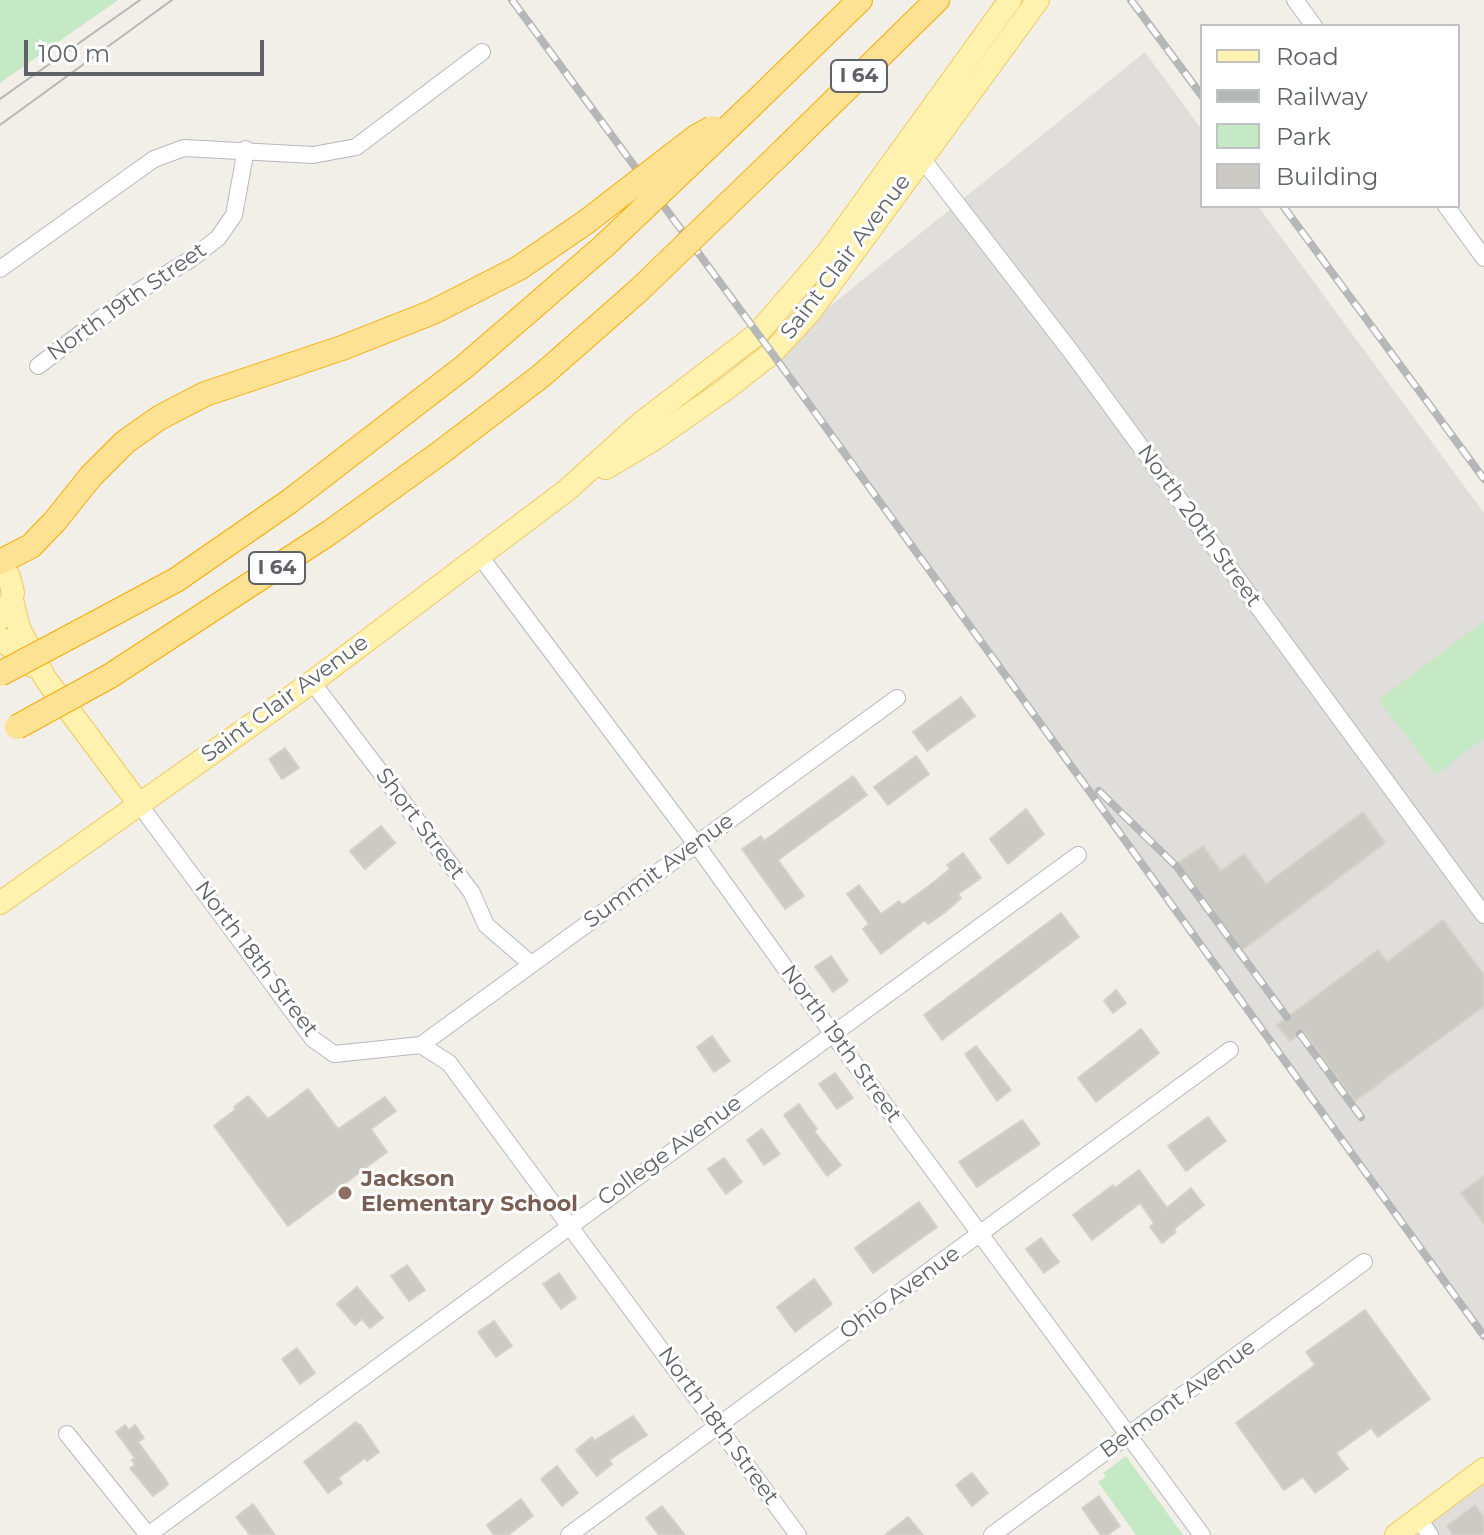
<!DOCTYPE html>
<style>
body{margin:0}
#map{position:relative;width:1484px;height:1535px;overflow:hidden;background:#f1efe8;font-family:Montserrat,sans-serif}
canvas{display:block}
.legend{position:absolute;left:1200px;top:24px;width:260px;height:184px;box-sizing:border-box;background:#fff;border:2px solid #bfc1c3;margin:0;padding:10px 14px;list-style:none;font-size:24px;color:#5f6368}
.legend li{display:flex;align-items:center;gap:16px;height:40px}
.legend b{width:40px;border:2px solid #bfc1c3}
.scale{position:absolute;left:24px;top:40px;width:240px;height:36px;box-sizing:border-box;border:4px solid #5f6368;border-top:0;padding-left:10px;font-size:24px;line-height:28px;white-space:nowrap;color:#5f6368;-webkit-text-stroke:6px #fff;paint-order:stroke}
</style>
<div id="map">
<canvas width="1484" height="1535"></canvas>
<ul class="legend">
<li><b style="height:10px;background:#fff2af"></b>Road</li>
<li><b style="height:10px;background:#b6b7b8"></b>Railway</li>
<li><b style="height:22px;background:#c5e8c5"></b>Park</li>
<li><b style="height:22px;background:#cccac5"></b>Building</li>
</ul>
<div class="scale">100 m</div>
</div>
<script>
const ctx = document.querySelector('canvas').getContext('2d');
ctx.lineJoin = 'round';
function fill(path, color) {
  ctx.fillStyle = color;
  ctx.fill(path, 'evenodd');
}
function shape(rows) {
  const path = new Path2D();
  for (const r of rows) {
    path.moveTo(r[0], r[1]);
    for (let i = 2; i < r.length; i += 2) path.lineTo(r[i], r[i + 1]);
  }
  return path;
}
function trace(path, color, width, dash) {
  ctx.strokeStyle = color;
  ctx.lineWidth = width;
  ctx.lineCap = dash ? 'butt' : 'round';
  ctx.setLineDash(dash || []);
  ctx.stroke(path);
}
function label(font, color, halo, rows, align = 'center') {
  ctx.font = font + ' Montserrat,sans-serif';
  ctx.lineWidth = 6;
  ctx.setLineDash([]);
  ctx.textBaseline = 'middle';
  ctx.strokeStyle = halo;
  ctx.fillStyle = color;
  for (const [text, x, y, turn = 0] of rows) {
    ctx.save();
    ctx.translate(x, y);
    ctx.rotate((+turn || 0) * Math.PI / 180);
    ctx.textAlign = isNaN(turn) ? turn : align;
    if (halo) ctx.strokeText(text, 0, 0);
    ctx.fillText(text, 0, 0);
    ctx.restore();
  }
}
const industrial = shape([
 [1145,52,1202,130,1202,206,1258,206,1484,513,1484,1336,772,353],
 [1484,1469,1484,1535,1430,1535,1418,1518]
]);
const green = shape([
 [0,0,118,0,0,83],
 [1484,621,1484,738,1436,775,1379,700],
 [1126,1456,1183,1535,1136,1535,1098,1482,1106,1477,1103,1473]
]);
const building = shape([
 [961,697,975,716,927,751,913,732,961,697],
 [285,748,299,768,282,779,269,759,285,748],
 [916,756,929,774,888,805,874,787,916,756],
 [853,776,867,795,778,860,804,896,785,909,742,849,761,836,764,841,853,776],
 [1026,809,1044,834,1008,864,990,839,1026,809],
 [1363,812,1385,843,1241,951,1177,864,1203,846,1221,871,1244,854,1266,884,1363,812],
 [381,826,395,843,365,869,350,851,381,826],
 [963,853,981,878,958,894,961,898,944,913,928,924,925,920,881,954,863,929,869,924,847,894,859,885,881,914,899,901,902,905,929,886,950,869,947,865,963,853],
 [1061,913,1079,937,942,1040,924,1015,1061,913],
 [1443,920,1484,975,1484,1006,1355,1101,1304,1031,1290,1041,1277,1025,1378,950,1387,962,1443,920],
 [831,956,848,981,833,992,815,967,831,956],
 [1116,990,1126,1003,1113,1013,1104,1001,1116,990],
 [1141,1029,1159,1053,1096,1102,1078,1078,1141,1029],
 [712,1036,730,1061,714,1072,697,1047,712,1036],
 [976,1046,1011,1090,997,1101,965,1054,976,1046],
 [835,1073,853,1098,837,1109,819,1084,835,1073],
 [308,1089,338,1129,385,1097,396,1111,371,1129,387,1152,288,1226,214,1126,236,1109,234,1107,248,1096,268,1119,308,1089],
 [799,1104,817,1129,814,1131,841,1165,827,1176,784,1115,799,1104],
 [1208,1117,1226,1141,1186,1171,1168,1146,1208,1117],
 [1022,1120,1040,1144,977,1187,959,1162,1022,1120],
 [762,1129,780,1154,764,1165,747,1140,762,1129],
 [724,1158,742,1182,726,1194,708,1169,724,1158],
 [1139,1170,1167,1208,1191,1188,1204,1205,1174,1229,1176,1232,1162,1243,1150,1227,1154,1223,1140,1203,1092,1240,1073,1215,1113,1185,1115,1188,1139,1170],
 [1484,1176,1484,1224,1461,1193,1484,1176],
 [919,1202,937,1227,873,1273,855,1248,919,1202],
 [1041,1238,1059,1262,1044,1273,1026,1249,1041,1238],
 [407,1265,425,1290,409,1301,391,1276,407,1265],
 [559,1273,576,1298,561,1309,543,1284,559,1273],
 [814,1279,832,1304,795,1332,777,1307,814,1279],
 [357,1287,383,1318,370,1328,362,1319,355,1325,337,1304,357,1287],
 [1365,1310,1430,1399,1378,1437,1371,1428,1336,1453,1348,1469,1315,1493,1303,1477,1284,1490,1236,1423,1315,1365,1306,1352,1365,1310],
 [494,1321,512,1346,496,1357,478,1332,494,1321],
 [297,1348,315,1373,300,1384,282,1359,297,1348],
 [633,1416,647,1435,609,1460,612,1464,597,1476,576,1450,592,1437,594,1441,633,1416],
 [356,1422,358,1426,360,1424,379,1452,367,1461,365,1458,338,1478,342,1483,328,1493,304,1462,356,1422],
 [125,1425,129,1430,135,1425,144,1438,138,1442,166,1480,168,1485,153,1496,130,1468,135,1465,132,1460,135,1458,116,1432,125,1425],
 [557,1466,578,1493,562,1506,541,1479,557,1466],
 [972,1473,988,1493,972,1506,956,1485,972,1473],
 [1099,1496,1120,1526,1107,1535,1101,1535,1082,1508,1099,1496],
 [521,1499,533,1516,508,1535,494,1535,487,1525,521,1499],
 [253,1504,275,1535,250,1535,236,1517,253,1504],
 [1475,1505,1484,1517,1484,1535,1453,1535,1447,1526,1475,1505],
 [662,1506,685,1535,659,1535,646,1518,662,1506],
 [908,1517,923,1535,885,1535,908,1517]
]);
const minor = shape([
 [1295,0,1314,26],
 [917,152,1072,353,1484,915],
 [1446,206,1484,258],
 [0,269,154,159,184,148,313,155,356,147,482,52],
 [38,366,126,299,191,259,218,238,234,215,246,149],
 [479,555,696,844,832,1033,1202,1535],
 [312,682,472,893,486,925,530,963],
 [139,804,313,1039,334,1054,421,1045,449,1063,798,1535],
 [421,1045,897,698],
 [67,1434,148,1535],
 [1418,1518,1430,1535],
 [148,1535,1078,855],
 [569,1535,1230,1050],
 [992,1535,1364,1262]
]);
const major = shape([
 [606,468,653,440,726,389,772,353,810,312,1038,0],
 [0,566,9,576,13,593,8,610,0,618],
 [12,600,19,628,45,678,139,804],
 [0,638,32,666],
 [0,903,312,682,567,490,641,423,757,334,828,252,1010,0],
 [1396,1535,1484,1469]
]);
const highway = shape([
 [752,105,860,0],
 [782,152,937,0],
 [0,562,31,546,55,521,91,476,125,442,159,418,205,394,342,348,433,312,519,268,586,222],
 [79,632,176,580,290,501,464,367,604,246],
 [110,676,329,533,440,453,541,376,638,291]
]);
const tram = shape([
 [0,99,140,0],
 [0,125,172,0]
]);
const rail = shape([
 [512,0,772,353,1484,1336],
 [1131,0,1202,96],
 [1283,206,1484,479],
 [1099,791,1177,867,1287,1017],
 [1300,1034,1361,1117]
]);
const highwayBridge = shape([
 [586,222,696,137,712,128],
 [604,246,752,105],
 [638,291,782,152],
 [0,674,79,632],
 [17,727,110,676]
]);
const markers = [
 [345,1193,8,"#8d6e63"]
];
const shields = [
 [859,76,56],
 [277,568,56]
];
const shieldNames = [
 ["I 64",859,76],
 ["I 64",277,568]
];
const streetNames = [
 ["Saint Clair Avenue",846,257,-53],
 ["North 19th Street",127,302,-35],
 ["North 20th Street",1199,526,54],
 ["Saint Clair Avenue",285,699,-36],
 ["Short Street",420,824,53],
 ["Summit Avenue",659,871,-36],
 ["North 18th Street",256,959,53],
 ["North 19th Street",841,1044,54],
 ["College Avenue",670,1151,-36],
 ["Ohio Avenue",900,1293,-36],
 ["Belmont Avenue",1178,1399,-36],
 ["North 18th Street",718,1426,54]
];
const educationNames = [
 ["Jackson",361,1180],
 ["Elementary School",361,1205]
];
fill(industrial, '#e0deda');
fill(green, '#c5e8c5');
fill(building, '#cccac5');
trace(building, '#d6d1c6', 2);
trace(minor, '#b5b8bc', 18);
trace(major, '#f2c960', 24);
trace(highway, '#f9ab00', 26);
trace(minor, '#fff', 16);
trace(major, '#fff2af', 22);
trace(highway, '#fde293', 24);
trace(tram, '#b6b7b8', 2);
trace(rail, '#b6b7b8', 8);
trace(rail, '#fff', 5, [15]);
trace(highwayBridge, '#f9ab00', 26, []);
trace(highwayBridge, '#fde293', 24);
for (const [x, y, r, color] of markers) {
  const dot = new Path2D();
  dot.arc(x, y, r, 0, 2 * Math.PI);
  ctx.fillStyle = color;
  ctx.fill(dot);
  trace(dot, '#fff', 3);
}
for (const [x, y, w] of shields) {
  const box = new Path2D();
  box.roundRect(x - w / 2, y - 16, w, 32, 6);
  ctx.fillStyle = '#fff';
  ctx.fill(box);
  trace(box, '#5f6368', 2);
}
label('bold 20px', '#5f6368', null, shieldNames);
label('22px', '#5f6368', '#fff', streetNames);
label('bold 22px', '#785e54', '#fff', educationNames, 'left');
</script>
